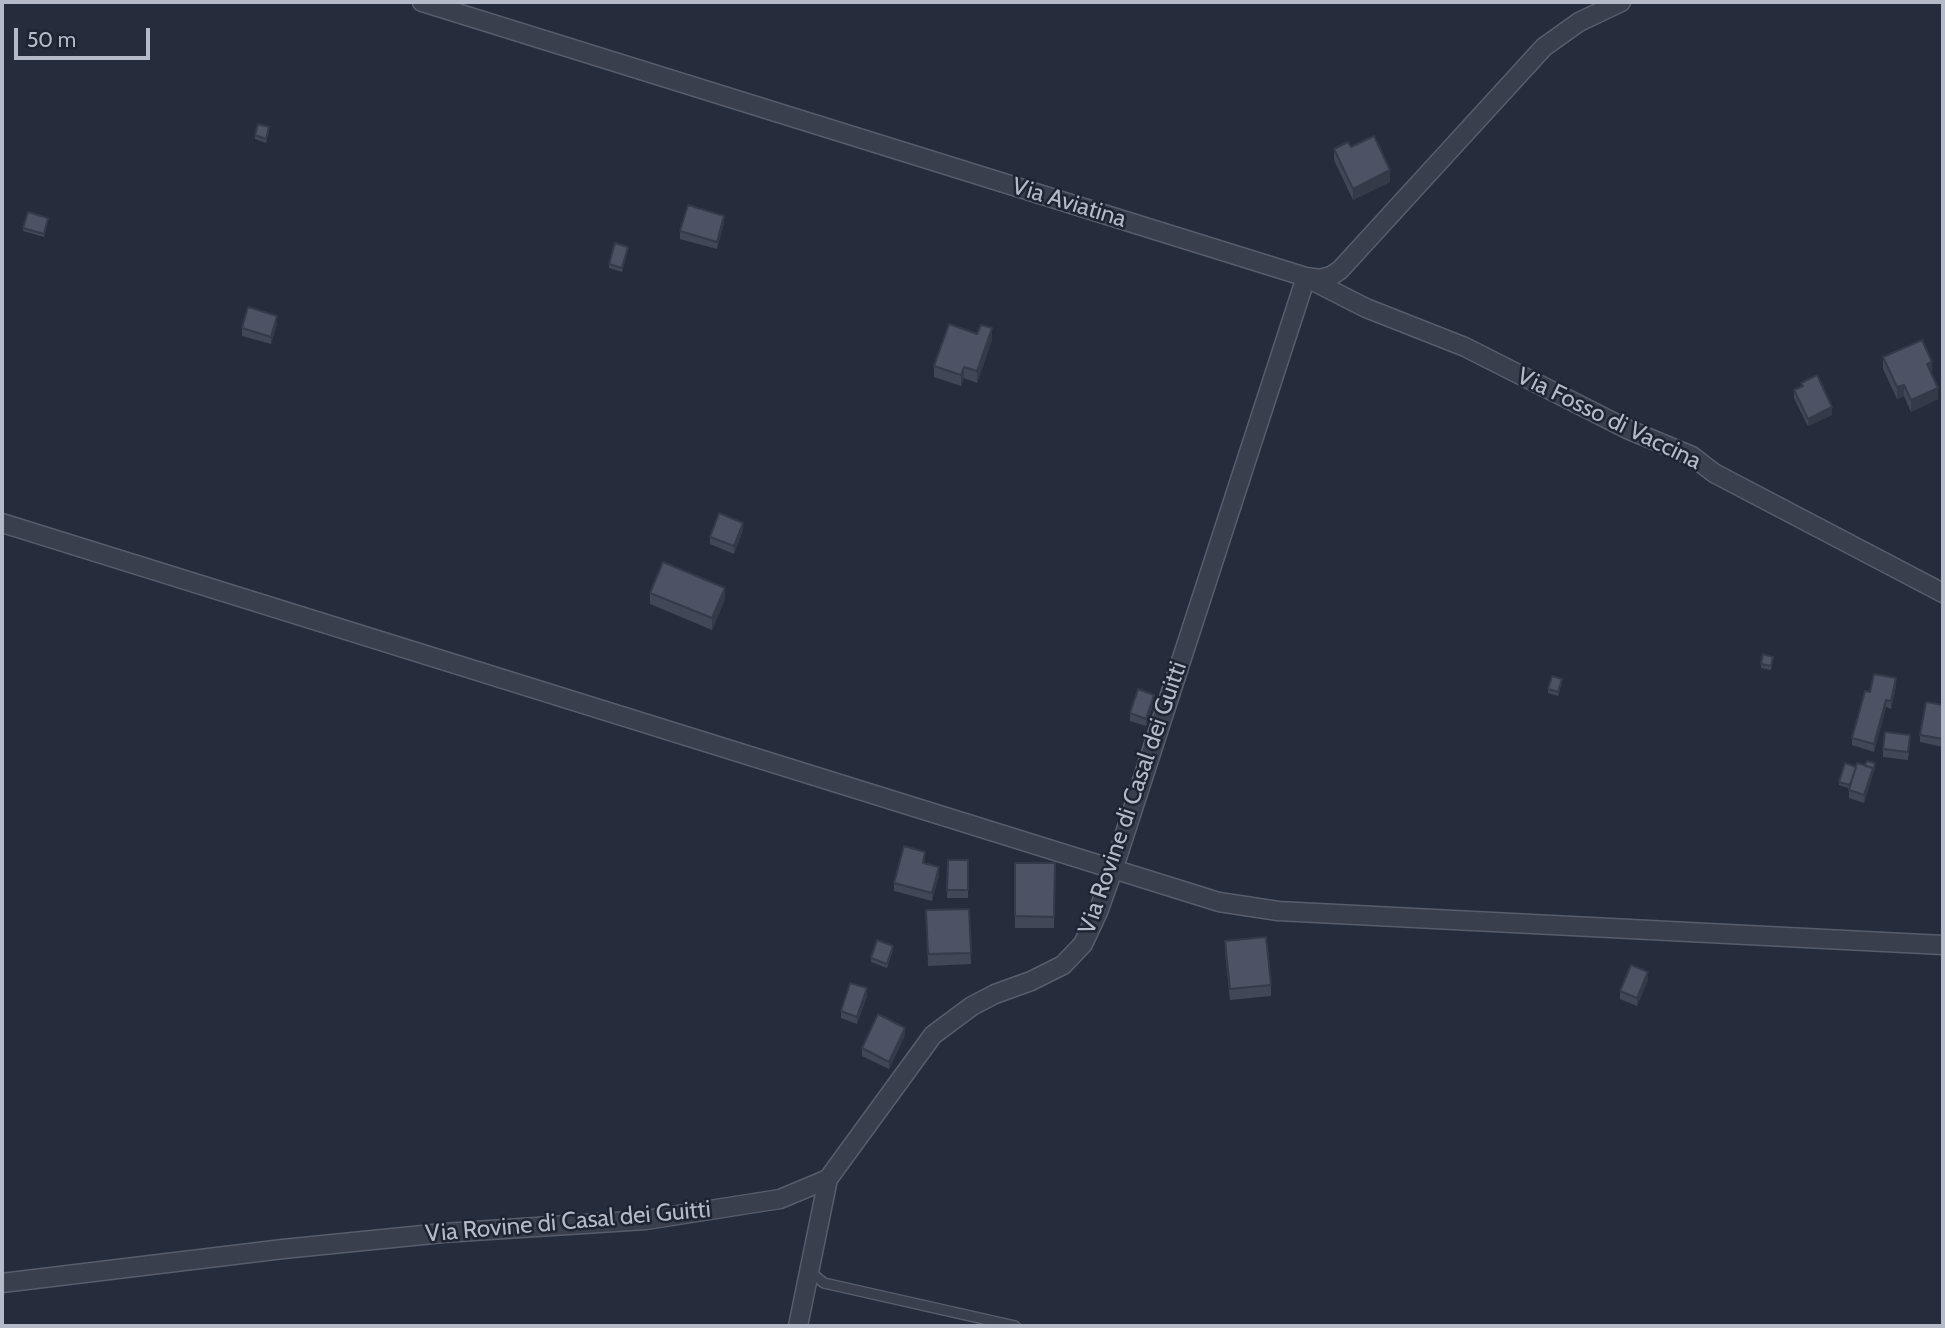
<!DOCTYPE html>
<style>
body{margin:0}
#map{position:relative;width:1945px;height:1328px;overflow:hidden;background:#252d3d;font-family:Cabin,sans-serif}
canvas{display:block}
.frame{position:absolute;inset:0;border:4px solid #b5bac8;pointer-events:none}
.scale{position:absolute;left:14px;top:28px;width:136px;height:32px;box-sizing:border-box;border:4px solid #b5bac8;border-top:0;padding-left:9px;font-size:21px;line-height:24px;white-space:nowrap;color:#b5bac8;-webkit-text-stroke:5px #1e2432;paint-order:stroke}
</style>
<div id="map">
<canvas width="1945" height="1328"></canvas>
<div class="frame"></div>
<div class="scale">50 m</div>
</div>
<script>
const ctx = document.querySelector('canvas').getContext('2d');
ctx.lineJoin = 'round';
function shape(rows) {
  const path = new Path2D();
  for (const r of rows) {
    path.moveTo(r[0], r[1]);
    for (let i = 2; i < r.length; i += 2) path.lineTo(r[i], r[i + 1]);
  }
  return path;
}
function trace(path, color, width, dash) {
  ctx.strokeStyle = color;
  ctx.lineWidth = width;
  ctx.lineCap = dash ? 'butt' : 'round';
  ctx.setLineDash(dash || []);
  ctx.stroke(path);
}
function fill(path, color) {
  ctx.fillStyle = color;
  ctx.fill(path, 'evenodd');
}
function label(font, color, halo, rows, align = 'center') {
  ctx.font = font + ' Cabin,sans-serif';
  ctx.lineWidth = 5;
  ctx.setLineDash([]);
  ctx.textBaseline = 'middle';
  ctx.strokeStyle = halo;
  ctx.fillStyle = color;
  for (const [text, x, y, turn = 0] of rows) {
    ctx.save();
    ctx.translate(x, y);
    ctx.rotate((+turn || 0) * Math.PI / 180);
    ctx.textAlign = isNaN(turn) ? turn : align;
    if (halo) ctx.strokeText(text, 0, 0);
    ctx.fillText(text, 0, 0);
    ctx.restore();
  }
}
const lane = shape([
 [809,1271,824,1283,1015,1326]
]);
const street = shape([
 [422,2,1306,277,1320,279,1331,276,1340,270,1544,47,1579,22,1621,2],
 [1309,279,1366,308,1465,347,1627,429,1692,456,1714,473,1943,593],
 [2,523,1219,902,1278,911,1943,945],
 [2,1283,283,1249,443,1233,646,1220,780,1199,828,1179,933,1035,972,1006,995,994,1031,981,1063,965,1083,944,1098,912,1113,870,1306,277],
 [798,1326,828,1179]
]);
const wall = shape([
 [269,131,266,143,255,139,255,135],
 [1351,147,1390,182,1353,200,1334,160,1334,149],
 [48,221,44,237,23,231,23,228],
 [724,223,717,249,680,239,680,231],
 [628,250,622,272,609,268,609,264],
 [277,323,271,344,242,336,242,328],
 [992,340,977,383,964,378,961,386,934,377,934,366],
 [1883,357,1932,373,1938,399,1911,412,1904,396,1897,399,1883,369],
 [1801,383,1832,415,1808,426,1794,398,1794,390,1801,387],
 [743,530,734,554,710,544,710,537],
 [650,593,725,599,712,630,650,604],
 [1773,660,1771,670,1761,668,1761,664],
 [1562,683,1558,696,1548,693,1548,689],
 [1896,686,1891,709,1886,707,1874,752,1852,745,1852,738,1870,692],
 [1154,702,1146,726,1130,721,1130,713],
 [1943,705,1943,747,1920,742,1920,735],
 [1910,743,1908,760,1883,757,1883,749],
 [1865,766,1875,767,1864,803,1849,798,1849,788,1839,785,1839,782,1856,767],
 [925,860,924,863,939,875,932,901,894,891,894,883],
 [948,860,968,860,968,898,947,898],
 [1015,863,1055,863,1054,928,1015,928],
 [969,909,971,964,928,966,926,910],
 [1225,941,1271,985,1271,996,1230,1000,1225,952],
 [893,950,887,968,871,962,871,958],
 [1648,980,1637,1006,1620,999,1620,991],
 [867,996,857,1024,841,1018,841,1011],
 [905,1035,889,1069,862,1056,862,1048]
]);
const shadedWall = shape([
 [1390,170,1390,182,1353,200,1353,189],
 [724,216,724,223,717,249,717,242],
 [277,316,277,323,271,344,271,337],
 [992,328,992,340,977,383,977,371],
 [1932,362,1932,373,1927,364],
 [964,367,964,378,961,386,961,375],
 [1904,385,1904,396,1897,399,1897,387],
 [1938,388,1938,399,1911,412,1911,400],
 [1832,407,1832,415,1808,426,1808,419],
 [743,523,743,530,734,554,734,546],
 [725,588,725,599,712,630,712,618],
 [1896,678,1896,686,1891,709,1891,701],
 [1154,695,1154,702,1146,726,1146,719],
 [1886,700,1886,707,1874,752,1874,744],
 [1875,763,1875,767,1864,803,1864,795,1873,768],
 [939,867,939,875,932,901,932,893],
 [1648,972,1648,980,1637,1006,1637,998],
 [867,988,867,996,857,1024,857,1017],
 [905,1028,905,1035,889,1069,889,1062]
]);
const building = shape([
 [258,124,269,127,266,139,255,135,258,124],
 [1374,136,1390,170,1353,189,1334,149,1348,142,1351,147,1374,136],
 [688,205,724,216,717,242,680,231,688,205],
 [28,212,48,218,44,234,23,228,28,212],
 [615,243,628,247,622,268,609,264,615,243],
 [248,307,277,316,271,337,242,328,248,307],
 [949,324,977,334,981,325,992,328,977,371,964,367,961,375,934,366,949,324],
 [1922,340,1932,362,1927,364,1938,388,1911,400,1904,385,1897,387,1883,357,1922,340],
 [1817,375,1832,407,1808,419,1794,390,1803,386,1801,383,1817,375],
 [719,513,743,523,734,546,710,537,719,513],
 [663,562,725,588,712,618,650,593,663,562],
 [1763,654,1773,657,1771,666,1761,664,1763,654],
 [1874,674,1896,678,1891,701,1886,700,1874,744,1852,738,1865,691,1870,692,1874,674],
 [1552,676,1562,679,1558,692,1548,689,1552,676],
 [1138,689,1154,695,1146,719,1130,713,1138,689],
 [1926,702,1943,705,1943,739,1920,735,1926,702],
 [1885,732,1910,735,1908,752,1883,749,1885,732],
 [1867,761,1875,763,1873,772,1873,768,1865,766,1867,761],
 [1845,763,1856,767,1850,785,1839,782,1845,763],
 [1857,763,1873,768,1864,795,1849,790,1857,763],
 [904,846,925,852,923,863,939,867,932,893,894,883,904,846],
 [948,860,968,860,968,890,947,890,948,860],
 [1015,863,1055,863,1054,917,1015,916,1015,863],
 [969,909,971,953,928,954,926,910,969,909],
 [1266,937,1271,985,1230,989,1225,941,1266,937],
 [877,940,893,946,887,964,871,958,877,940],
 [1631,965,1648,972,1637,998,1620,991,1631,965],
 [850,983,867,988,857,1017,841,1011,850,983],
 [878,1014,905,1028,889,1062,862,1048,878,1014]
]);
const streetNames = [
 ["Via Aviatina",1069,203,17],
 ["Via Fosso di Vaccina",1609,419,26],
 ["Via Rovine di Casal dei Guitti",1133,798,-71],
 ["Via Rovine di Casal dei Guitti",568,1222,-5]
];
trace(lane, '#575d6b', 12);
trace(street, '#575d6b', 21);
trace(lane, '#393f4d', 9);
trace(street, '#393f4d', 18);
fill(wall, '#404757');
fill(shadedWall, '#343a47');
fill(building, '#4b5365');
trace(building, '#343a47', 2);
label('24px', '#b5bac8', '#1e2432', streetNames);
</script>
